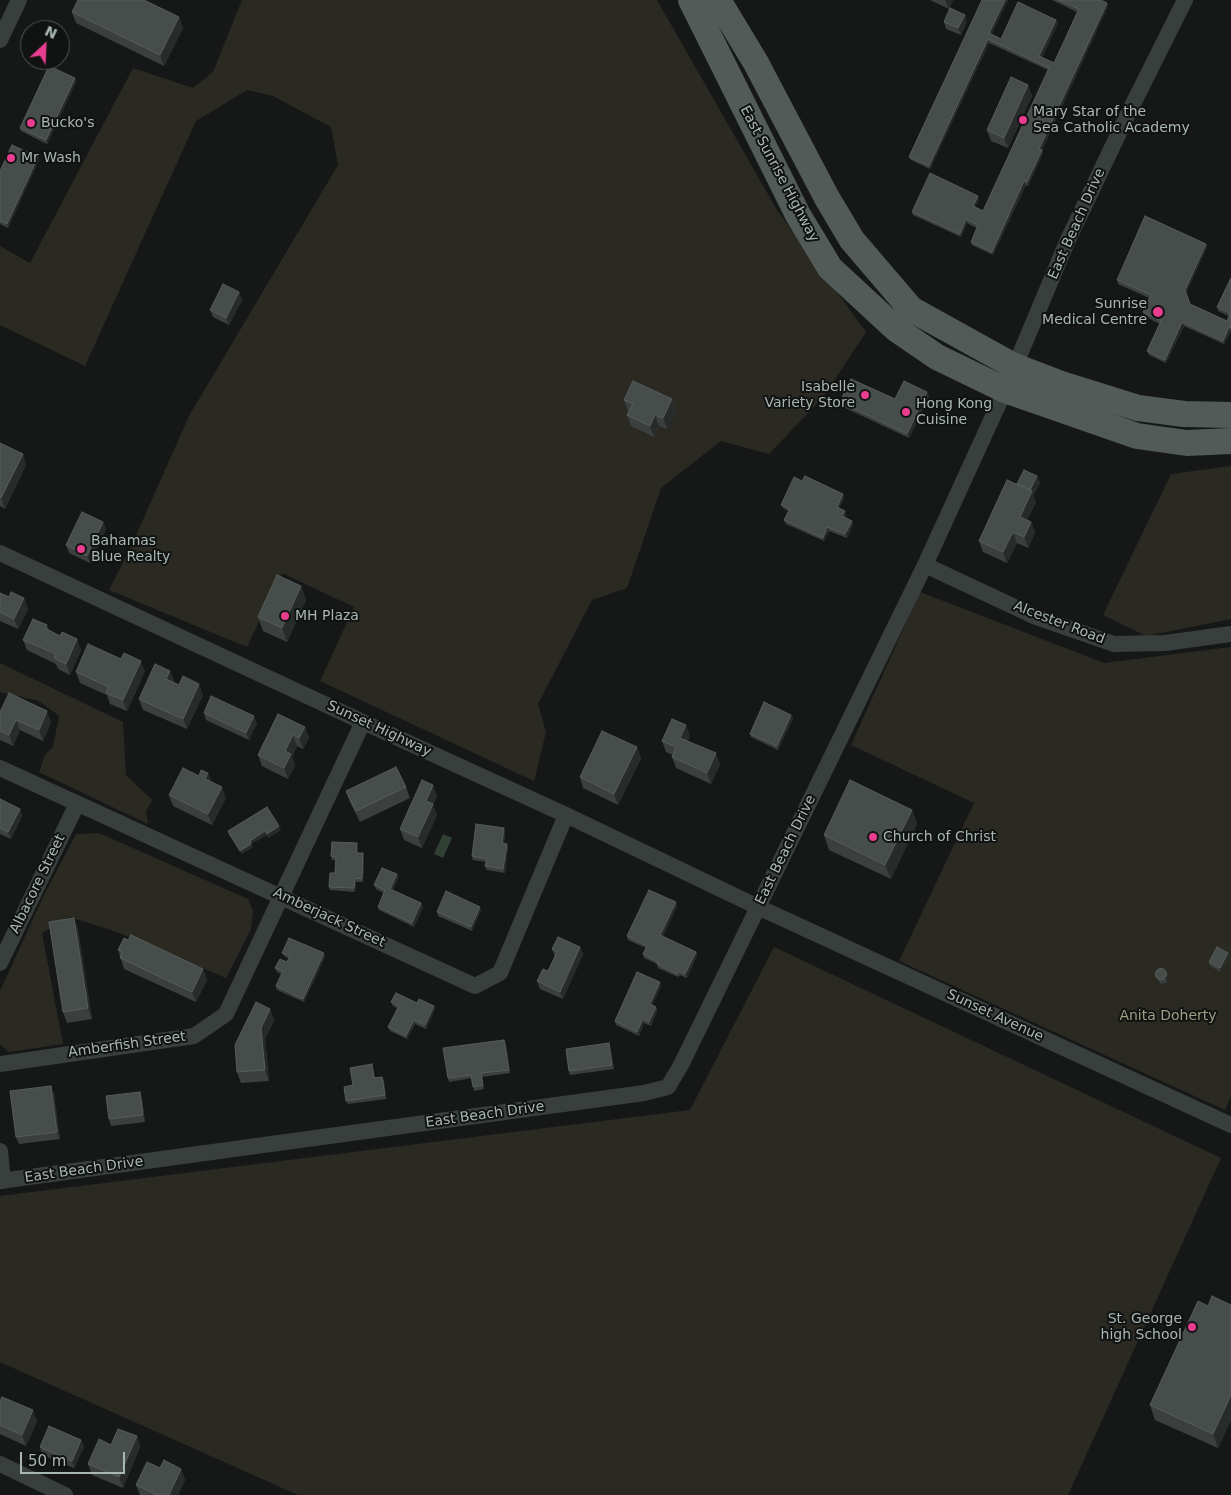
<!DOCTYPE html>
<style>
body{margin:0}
#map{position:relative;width:1231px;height:1495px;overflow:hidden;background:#161818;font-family:"DejaVu Sans",sans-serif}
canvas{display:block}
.north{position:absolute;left:20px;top:20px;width:50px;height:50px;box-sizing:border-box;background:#111313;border:1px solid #4e5552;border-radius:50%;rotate:25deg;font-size:14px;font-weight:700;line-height:20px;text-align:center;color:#a9b7b1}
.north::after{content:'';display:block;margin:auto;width:18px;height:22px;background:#e93d8f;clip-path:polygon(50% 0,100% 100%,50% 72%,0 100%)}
.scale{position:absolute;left:20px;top:1452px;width:105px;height:22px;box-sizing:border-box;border:2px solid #a9b7b1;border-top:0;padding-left:6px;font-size:15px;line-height:18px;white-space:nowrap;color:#a9b7b1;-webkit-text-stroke:4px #111313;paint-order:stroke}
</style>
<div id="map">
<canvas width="1231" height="1495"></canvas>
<div class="north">N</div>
<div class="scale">50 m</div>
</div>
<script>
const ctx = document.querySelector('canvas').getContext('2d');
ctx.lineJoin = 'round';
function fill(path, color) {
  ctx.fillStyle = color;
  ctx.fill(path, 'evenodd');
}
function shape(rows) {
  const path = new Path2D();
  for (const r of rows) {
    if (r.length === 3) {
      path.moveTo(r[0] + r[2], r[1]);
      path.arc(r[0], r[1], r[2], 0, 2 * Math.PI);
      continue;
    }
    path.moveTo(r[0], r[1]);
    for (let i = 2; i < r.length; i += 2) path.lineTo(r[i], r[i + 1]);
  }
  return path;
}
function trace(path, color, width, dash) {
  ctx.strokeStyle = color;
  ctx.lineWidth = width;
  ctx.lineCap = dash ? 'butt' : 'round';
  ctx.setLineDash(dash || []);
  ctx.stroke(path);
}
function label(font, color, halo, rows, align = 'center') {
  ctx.font = font + ' "DejaVu Sans",sans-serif';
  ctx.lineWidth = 4;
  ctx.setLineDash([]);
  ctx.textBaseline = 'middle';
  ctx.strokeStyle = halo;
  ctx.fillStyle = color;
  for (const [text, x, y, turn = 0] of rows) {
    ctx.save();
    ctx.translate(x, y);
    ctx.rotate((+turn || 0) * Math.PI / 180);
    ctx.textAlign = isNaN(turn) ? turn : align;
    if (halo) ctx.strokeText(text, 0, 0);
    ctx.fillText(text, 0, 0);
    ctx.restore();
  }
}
const green = shape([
 [242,0,657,0,777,210,866,332,824,396,769,454,721,441,661,488,627,588,592,600,538,704,546,732,534,781,320,681,354,607,282,573,247,647,109,590,129,551,189,416,338,165,331,127,273,96,247,90,196,121,85,366,0,325,0,246,30,263,133,68,193,88,213,72],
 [1231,466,1231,619,1146,636,1103,615,1171,474],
 [920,592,1104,663,1231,647,1231,1096,1225,1110,899,961,974,803,851,745],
 [0,663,123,722,126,775,152,800,146,812,148,824,39,772,45,755,53,747,59,716,39,701,0,692],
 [99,833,248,899,253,911,251,929,226,978,117,932,70,917,42,933,63,1044,9,1052,0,1044,0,991,44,895,76,834],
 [774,947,1221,1158,1068,1495,298,1495,0,1362,0,1196,690,1110]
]);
const water = shape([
 [443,834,452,838,443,858,434,854]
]);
const minor = shape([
 [0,40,19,0],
 [0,553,363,722,566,815,758,907,1231,1125],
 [925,565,1036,617,1114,644,1165,643,1231,634],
 [0,768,475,986,500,973,566,815],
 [0,963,77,804],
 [0,1064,194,1036,226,1014,363,722],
 [0,1151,3,1181],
 [0,1181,644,1093,668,1087,681,1065,925,565,1005,390,1067,242,1126,118,1185,0],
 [0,1464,65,1495]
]);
const primary = shape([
 [691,0,798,215,830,268,896,329,937,357,1005,390,1137,436,1187,443,1231,441],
 [718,0,756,63,827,198,852,240,911,309,1014,366,1061,384,1138,408,1184,414,1231,415]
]);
const wall = shape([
 [930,0,953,0,949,9],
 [982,0,1008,0,991,35,1001,39,1058,23,1042,57,1054,63,1077,12,1052,0,1101,0,1107,3,1108,6,1042,150,1043,153,1028,186,1026,185,993,255,972,245,971,242,977,228,967,223,961,237,913,215,912,212,978,196,979,199,975,207,983,211,1048,70,989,43,930,169,911,160,909,157],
 [72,12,179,17,183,28,164,66,76,23],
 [944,22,967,22,961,35,946,29],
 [75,78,76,82,47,144,21,131,20,128],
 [1028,85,1032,96,1008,148,991,141,987,130],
 [39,160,8,228,0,224,0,171],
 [1206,244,1207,247,1186,293,1190,304,1227,321,1229,316,1218,311,1217,307,1231,278,1231,331,1224,344,1184,326,1166,363,1149,355,1147,351,1160,324,1144,316,1143,312,1149,298,1118,284,1117,280],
 [239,292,242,300,229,325,213,317,210,310],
 [929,396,909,438,841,406,840,402,895,399],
 [672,399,676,410,667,429,659,426,654,437,631,426,627,415,629,412,628,411,624,400],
 [0,443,23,454,26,465,5,509,0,506],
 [1037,476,1040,483,1033,496,1036,502,1027,520,1031,522,1035,533,1028,548,1017,543,1007,563,983,552,979,541,1017,484],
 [802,481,844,498,839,508,846,515,845,517,853,524,847,538,829,531,824,541,786,524,784,520,788,511,783,508,781,505],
 [103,522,106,529,90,563,69,553,66,545],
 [301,586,306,600,287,642,263,631,258,617],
 [0,593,9,597,24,598,28,609,18,629,0,621],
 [47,625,48,630,60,636,77,639,81,650,70,675,58,669,56,664,27,650,23,640],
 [145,671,127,711,110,704,107,695,80,683,76,672],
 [170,671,174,681,173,682,203,695,187,729,143,710,139,699],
 [0,712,51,722,43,741,20,730,13,746,0,740],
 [204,713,257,723,249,740,206,720],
 [278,714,309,737,303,749,297,746,292,757,295,765,288,779,262,766,258,755],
 [791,715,793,718,778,750,751,737,750,734],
 [690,736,688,741,720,764,711,784,676,768,672,757,673,755,666,752,662,741],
 [637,747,641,758,618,805,583,788,580,777],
 [208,773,211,781,226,798,212,825,173,806,169,795,199,776],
 [433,785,437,796,433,805,437,815,422,848,404,840,400,829],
 [406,787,410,798,360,822,350,802,346,791],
 [0,799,20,809,22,816,11,839,0,834],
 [912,810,917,824,891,879,829,850,824,835],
 [281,830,268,838,267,835,251,844,253,847,242,854,229,835,228,831],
 [505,832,504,843,507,844,508,847,505,873,487,870,485,866,486,862,473,860,472,856],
 [358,847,358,853,363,853,364,857,363,882,356,882,355,892,330,890,329,887,335,873,336,860,332,860,331,856],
 [397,874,398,878,393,890,421,903,423,907,414,927,379,910,378,907,384,893,376,889,374,885],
 [677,906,663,936,696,952,697,955,687,978,680,975,678,977,658,968,657,964,644,958,643,954,646,948,628,940,627,936],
 [481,910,472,931,438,916,437,912],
 [78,929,92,1019,67,1023,63,1012],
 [580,947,583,954,563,999,540,989,537,981,548,971,555,957,552,949],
 [118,950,203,969,207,980,196,1002,124,969],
 [282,953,325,957,304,1002,277,990,276,986,281,974,277,972,275,968,287,962,289,959,284,956],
 [1229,956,1221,972,1210,966,1209,962],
 [1167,972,1168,979,1167,982,1161,984,1157,979,1155,976],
 [661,986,652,1005,656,1007,657,1011,651,1026,644,1023,639,1036,616,1025,615,1021],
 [391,1002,417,1003,434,1006,435,1009,426,1029,415,1024,407,1039,390,1031,388,1027,397,1008,393,1006],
 [270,1009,274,1020,265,1039,269,1081,241,1083,237,1072],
 [504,1040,506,1044,510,1073,482,1077,484,1089,474,1091,472,1078,449,1082,448,1078],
 [610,1046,614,1069,570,1075,569,1071],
 [372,1064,375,1078,382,1077,384,1081,386,1099,348,1104,346,1101,353,1085],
 [54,1093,60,1139,19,1144,16,1137],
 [142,1099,145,1122,111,1126,109,1119],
 [1231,1305,1231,1420,1218,1448,1155,1420,1150,1405,1208,1306],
 [0,1401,37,1421,26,1446,0,1434],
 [137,1436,140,1447,123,1488,92,1475,88,1464,111,1445],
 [81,1440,84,1447,74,1468,42,1455,40,1447],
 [160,1468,181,1469,185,1480,178,1495,140,1495,136,1485]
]);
const shadedWall = shape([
 [945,0,953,0,949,9],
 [1005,0,1008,0,990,37,989,33],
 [1107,3,1108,6,1042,150,1043,153,1028,186,1027,182,1039,149],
 [965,15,967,22,961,35,958,28],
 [179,17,183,28,164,66,160,55],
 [1056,20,1058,23,1041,60,1039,56],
 [988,39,989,43,930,169,929,166],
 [75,78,76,82,47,144,46,140],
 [1028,85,1032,96,1008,148,1004,138],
 [38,157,39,160,8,228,7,224],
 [1024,181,1026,185,993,255,992,252],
 [978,196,979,199,974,210,973,206],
 [966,219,967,223,961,237,960,234],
 [1206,244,1207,247,1186,293,1185,290],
 [239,292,242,300,229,325,226,318],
 [1182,322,1184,326,1166,363,1165,360],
 [1229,327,1231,330,1224,344,1223,341],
 [927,392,929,396,909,438,907,434],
 [672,399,676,410,667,429,663,418],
 [655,415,659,426,654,437,650,426],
 [23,454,26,465,5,509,1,498],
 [1037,476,1040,483,1033,496,1036,502,1023,528,1020,517,1029,493],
 [843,494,844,498,838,511,837,507],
 [845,511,846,515,844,520,842,516],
 [852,521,853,524,847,538,845,534],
 [103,522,106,529,90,563,87,556],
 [1031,522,1035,533,1028,548,1024,537],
 [827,527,829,531,824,541,823,538],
 [1013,532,1017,543,1007,563,1003,552],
 [301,586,306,600,287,642,282,628],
 [24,598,28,609,18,629,14,619],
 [77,639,81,650,70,675,66,664],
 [141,661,145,671,127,711,123,700],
 [170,671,174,681,170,690,166,679],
 [199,684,203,695,187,729,183,719],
 [47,711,51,722,43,741,39,730],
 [791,715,793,718,778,750,777,746],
 [254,716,257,723,249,740,246,733],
 [16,720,20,730,13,746,9,735],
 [686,725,690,736,684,748,680,738],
 [305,727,309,737,303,749,299,738],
 [293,735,297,746,292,757,295,765,288,779,284,768,285,751],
 [637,747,641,758,618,805,614,794],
 [716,753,720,764,711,784,707,773],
 [208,773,212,784,205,779],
 [433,785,437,796,433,805,437,815,422,848,418,837,426,801],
 [222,787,226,798,212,825,208,814],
 [20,809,22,816,11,839,8,832],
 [912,810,917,824,891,879,885,865],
 [279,826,281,830,268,838,267,834],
 [504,828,505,832,503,846,502,843],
 [265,831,267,835,251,844,253,847,242,854,240,851,250,841],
 [357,843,358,847,357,856,356,853],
 [507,844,508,847,505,873,503,869],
 [363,853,364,857,363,882,362,879],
 [397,874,398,878,392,892,390,889],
 [355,878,356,882,355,892,354,888],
 [676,902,677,906,662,939,660,935],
 [421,903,423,907,414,927,412,923],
 [480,907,481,910,472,931,471,927],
 [74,918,78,929,92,1019,88,1008],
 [580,947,583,954,563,999,560,992],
 [696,952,697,955,687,978,685,974],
 [324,953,325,957,304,1002,303,999],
 [1228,953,1229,956,1221,972,1220,968],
 [203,969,207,980,196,1002,192,992],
 [1167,972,1168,979,1167,982,1165,978],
 [660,982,661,986,651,1008,650,1004],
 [434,1006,435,1009,426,1029,425,1025],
 [656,1007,657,1011,651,1026,649,1022],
 [270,1009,274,1020,265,1039,269,1081,265,1070,261,1028],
 [643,1019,644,1023,639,1036,637,1032],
 [414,1020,415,1024,407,1039,406,1036],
 [504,1040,506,1044,510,1073,509,1070],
 [609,1043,610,1046,614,1069,612,1065],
 [51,1086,54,1093,60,1139,57,1132],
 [140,1092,142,1099,145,1122,143,1115],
 [1231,1395,1231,1420,1218,1448,1213,1434],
 [33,1410,37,1421,26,1446,22,1435],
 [137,1436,140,1447,123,1488,119,1477],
 [81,1440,84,1447,74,1468,72,1461],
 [181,1469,185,1480,178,1495,169,1495]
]);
const building = shape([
 [78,0,144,0,179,17,160,55,72,12,78,0],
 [982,0,1005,0,989,33,1001,39,1018,2,1056,20,1039,56,1054,63,1079,9,1058,0,1101,0,1107,3,1039,149,1042,150,1027,182,1024,181,992,252,971,242,978,225,966,219,960,234,912,212,930,173,978,196,973,206,983,211,1049,68,988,39,929,166,909,157,982,0],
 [950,8,965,15,958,28,944,22,950,8],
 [49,66,75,78,46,140,20,128,49,66],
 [1011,77,1028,85,1004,138,987,130,1011,77],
 [12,145,38,157,7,224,0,221,0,171,12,145],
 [1145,216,1206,244,1185,290,1190,304,1227,321,1230,313,1217,307,1231,278,1231,328,1229,327,1223,341,1182,322,1165,360,1147,351,1161,321,1143,312,1151,295,1117,280,1145,216],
 [223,284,239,292,226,318,210,310,223,284],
 [851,379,895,399,904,381,927,392,907,434,840,402,851,379],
 [633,381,672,399,663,418,655,415,650,426,627,415,633,404,624,400,633,381],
 [0,443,23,454,1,498,0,498,0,443],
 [1024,470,1037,476,1030,490,1017,484,1024,470],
 [805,476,843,494,837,507,845,511,842,516,852,521,845,534,827,527,823,538,784,520,790,509,781,505,794,477,802,481,805,476],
 [1007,480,1032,491,1020,517,1031,522,1024,537,1013,532,1003,552,979,541,1007,480],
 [82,512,103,522,87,556,66,545,82,512],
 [277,575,301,586,282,628,258,617,277,575],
 [11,592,24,598,14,619,0,612,0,593,9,597,11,592],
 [33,619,47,625,45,628,60,636,62,632,77,639,66,664,54,658,56,654,23,640,33,619],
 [88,644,121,659,124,653,141,661,123,700,106,693,109,687,76,672,88,644],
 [155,664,170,671,166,679,179,685,183,676,199,684,183,719,139,699,155,664],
 [9,693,47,711,39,730,16,720,9,735,0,731,0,712,9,693],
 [211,696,254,716,246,733,204,713,211,696],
 [764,702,791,715,777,746,750,734,764,702],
 [278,714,305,727,299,738,293,735,285,751,291,754,284,768,258,755,278,714],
 [672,719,686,725,680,738,716,753,707,773,672,757,676,747,662,741,672,719],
 [602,731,637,747,614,794,580,777,602,731],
 [396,767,406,787,356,811,346,791,396,767],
 [183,768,199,776,201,770,208,773,205,779,222,787,208,814,169,795,183,768],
 [422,780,433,785,426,801,433,804,418,837,400,829,422,780],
 [850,780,912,810,885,865,824,835,850,780],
 [0,799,20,809,8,832,0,828,0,799],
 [267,807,279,826,267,834,265,831,250,841,251,844,240,851,228,831,267,807],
 [476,824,504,828,502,843,507,844,503,869,485,866,487,859,472,856,476,824],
 [332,842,357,843,356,853,363,853,362,879,355,878,354,888,329,887,330,873,335,873,336,857,331,856,332,842],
 [382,868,397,874,390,889,421,903,412,923,378,907,385,890,374,885,382,868],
 [649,890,676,902,660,935,696,952,685,974,678,971,677,974,657,964,658,962,643,954,647,946,627,936,649,890],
 [446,891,480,907,471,927,437,912,446,891],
 [74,918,88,1008,63,1012,49,922,74,918],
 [131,935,203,969,192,992,120,958,122,952,118,950,124,938,128,940,131,935],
 [558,937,580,947,560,992,537,981,543,969,548,971,557,952,552,949,558,937],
 [289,938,324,953,303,999,276,986,283,971,275,968,280,959,287,962,290,956,282,953,289,938],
 [1217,947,1228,953,1220,968,1209,962,1217,947],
 [1161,974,5.5],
 [637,972,660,982,650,1004,656,1007,649,1022,643,1019,637,1032,615,1021,637,972],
 [396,993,417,1003,419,999,434,1006,425,1025,414,1020,406,1036,388,1027,399,1006,391,1002,396,993],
 [256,1002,270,1009,261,1028,265,1070,237,1072,235,1045,256,1002],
 [504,1040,509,1070,481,1073,483,1085,473,1087,471,1075,448,1078,443,1048,504,1040],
 [609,1043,612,1065,569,1071,566,1049,609,1043],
 [372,1064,374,1078,382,1077,385,1095,346,1101,344,1087,353,1085,350,1068,372,1064],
 [51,1086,57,1132,16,1137,10,1091,51,1086],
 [140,1092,143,1115,109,1119,106,1096,140,1092],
 [1212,1296,1231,1305,1231,1395,1213,1434,1150,1405,1198,1301,1208,1306,1212,1296],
 [2,1397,33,1410,22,1435,0,1425,0,1401,2,1397],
 [49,1426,81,1440,72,1461,40,1447,49,1426],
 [118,1429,137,1436,119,1477,88,1464,99,1439,111,1445,118,1429],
 [164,1460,181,1469,169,1495,157,1495,136,1485,147,1462,160,1468,164,1460]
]);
const markers = [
 [1023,120,5,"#e93d8f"],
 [31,123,5,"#e93d8f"],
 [11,158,5,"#e93d8f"],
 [1158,312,6,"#e93d8f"],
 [865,395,5,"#e93d8f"],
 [906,412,5,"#e93d8f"],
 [81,549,5,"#e93d8f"],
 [285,616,5,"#e93d8f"],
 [873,837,5,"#e93d8f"],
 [1192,1327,5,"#e93d8f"]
];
const poiNames = [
 ["Mary Star of the",1033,112],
 ["Sea Catholic Academy",1033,128],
 ["Bucko's",41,123],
 ["Mr Wash",21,158],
 ["Sunrise",1147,304,"right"],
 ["Medical Centre",1147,320,"right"],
 ["Isabelle",855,387,"right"],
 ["Variety Store",855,403,"right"],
 ["Hong Kong",916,404],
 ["Cuisine",916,420],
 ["Bahamas",91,541],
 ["Blue Realty",91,557],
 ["MH Plaza",295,616],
 ["Church of Christ",883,837],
 ["St. George",1182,1319,"right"],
 ["high School",1182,1335,"right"]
];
const streetNames = [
 ["East Sunrise Highway",779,174,62],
 ["East Beach Drive",1077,224,-66],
 ["Alcester Road",1059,623,21],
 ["Sunset Highway",379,729,25],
 ["East Beach Drive",786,850,-64],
 ["Albacore Street",38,884,-64],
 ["Amberjack Street",329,918,25],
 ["Sunset Avenue",995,1016,25],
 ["Amberfish Street",127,1045,-8],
 ["East Beach Drive",485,1115,-8],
 ["East Beach Drive",84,1170,-8]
];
const parkNames = [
 ["Anita Doherty",1168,1016]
];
fill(green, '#2b2a22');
fill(water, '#304035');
trace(minor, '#393f3d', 16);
trace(primary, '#535b59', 26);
fill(wall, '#3b403f');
fill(shadedWall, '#272b2a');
fill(building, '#474d4b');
trace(building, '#565d5b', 1);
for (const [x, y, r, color] of markers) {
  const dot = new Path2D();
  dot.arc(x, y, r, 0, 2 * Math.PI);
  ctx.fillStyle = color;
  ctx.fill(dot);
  trace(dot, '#111313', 2);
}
label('14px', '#a9b7b1', '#111313', poiNames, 'left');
label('14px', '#a9b7b1', '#111313', streetNames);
label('14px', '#a19f81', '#111313', parkNames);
</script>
